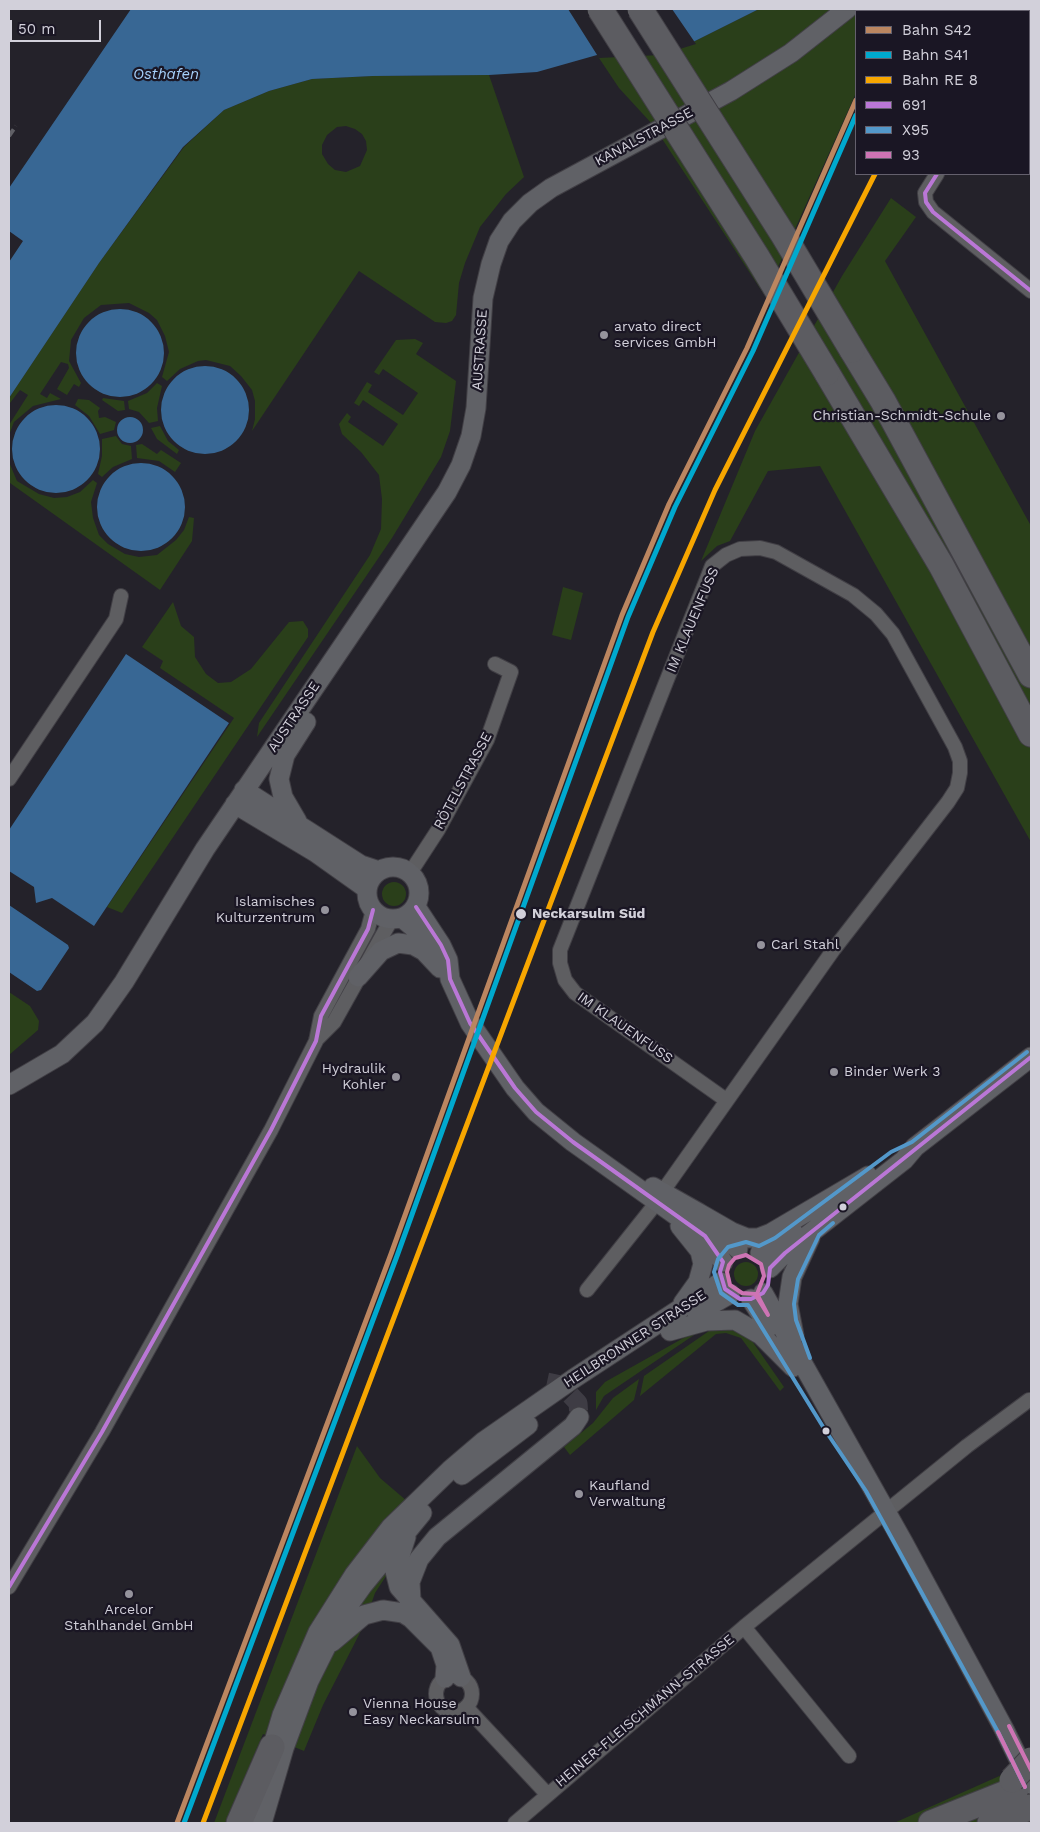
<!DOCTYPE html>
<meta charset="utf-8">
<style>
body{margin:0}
#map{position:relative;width:1040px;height:1832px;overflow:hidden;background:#24222a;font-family:"Work Sans",sans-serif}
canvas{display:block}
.frame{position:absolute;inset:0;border:10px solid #d2d0da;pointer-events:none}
.legend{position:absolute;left:855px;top:10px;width:175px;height:165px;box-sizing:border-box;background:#1a1624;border:1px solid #64606d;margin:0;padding:6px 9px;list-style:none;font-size:15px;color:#d2d0da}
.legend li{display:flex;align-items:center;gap:10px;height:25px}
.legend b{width:25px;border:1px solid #64606d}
.scale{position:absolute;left:10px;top:20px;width:91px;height:22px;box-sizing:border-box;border:2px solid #d2d0da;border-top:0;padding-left:6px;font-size:15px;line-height:18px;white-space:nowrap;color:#d2d0da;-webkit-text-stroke:4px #1a1624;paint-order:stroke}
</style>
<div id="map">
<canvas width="1040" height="1832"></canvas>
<div class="frame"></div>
<ul class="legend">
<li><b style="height:6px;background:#bb8660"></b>Bahn S42</li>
<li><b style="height:6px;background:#00a9ce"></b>Bahn S41</li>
<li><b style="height:6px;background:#f7a600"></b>Bahn RE 8</li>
<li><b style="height:6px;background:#ba77d6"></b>691</li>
<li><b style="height:6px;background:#5398ca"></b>X95</li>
<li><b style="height:6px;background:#ce74b4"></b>93</li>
</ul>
<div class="scale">50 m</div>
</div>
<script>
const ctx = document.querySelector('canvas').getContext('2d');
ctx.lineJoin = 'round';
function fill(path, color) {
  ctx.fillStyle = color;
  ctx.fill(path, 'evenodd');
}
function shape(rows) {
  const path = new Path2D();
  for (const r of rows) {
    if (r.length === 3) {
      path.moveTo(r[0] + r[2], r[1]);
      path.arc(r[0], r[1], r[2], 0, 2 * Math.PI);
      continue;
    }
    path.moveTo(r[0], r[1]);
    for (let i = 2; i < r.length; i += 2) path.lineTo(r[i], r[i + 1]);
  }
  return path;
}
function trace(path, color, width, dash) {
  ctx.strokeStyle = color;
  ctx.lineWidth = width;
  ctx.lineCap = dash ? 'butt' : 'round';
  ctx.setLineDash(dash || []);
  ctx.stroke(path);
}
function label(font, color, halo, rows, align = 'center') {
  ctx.font = font + ' "Work Sans",sans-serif';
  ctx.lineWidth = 4.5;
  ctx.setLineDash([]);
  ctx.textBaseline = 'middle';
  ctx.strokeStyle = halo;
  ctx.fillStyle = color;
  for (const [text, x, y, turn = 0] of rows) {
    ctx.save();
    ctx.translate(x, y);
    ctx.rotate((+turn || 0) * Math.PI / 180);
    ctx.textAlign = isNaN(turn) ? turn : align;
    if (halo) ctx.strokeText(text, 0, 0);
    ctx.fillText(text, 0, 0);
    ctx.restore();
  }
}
const green = shape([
 [759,9,902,9,900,11,856,11,856,93,765,296,653,125,619,88,597,55,691,43],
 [489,75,524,177,506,194,480,227,465,263,459,283,456,315,452,321,446,323,435,322,359,271,252,431,255,419,255,401,252,390,241,376,230,366,206,360,198,361,180,369,167,381,162,377,169,352,165,336,157,320,149,313,129,303,101,305,84,318,71,340,69,361,81,383,79,387,74,384,67,395,57,389,69,368,68,364,61,362,40,394,47,398,50,393,61,399,33,406,14,422,9,435,9,425,28,395,20,390,10,403,9,398,99,263,184,147,224,110,269,91,312,79,373,76],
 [346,126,355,129,362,134,366,141,367,150,360,166,346,172,335,170,328,164,322,154,322,145,327,135,337,127],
 [891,198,916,217,885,261,1031,526,1031,842,820,466,768,471,730,541,717,546,701,561,755,431,842,276],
 [415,339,423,343,416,354,456,381,450,431,441,457,392,538,257,737,259,723,370,555,381,529,382,499,379,475,361,452,342,434,339,424,347,413,351,417,348,422,383,446,398,424,363,400,359,406,354,403,367,382,372,385,368,392,403,415,418,393,383,369,379,375,374,372,396,340],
 [157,383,162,386,157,408,158,421,149,423,139,412,129,409,128,401,147,393],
 [103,398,124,401,125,410,118,411,102,400],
 [78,399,89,400,100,408,98,411,99,418,105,417,116,422,114,430,100,434,89,416,75,405],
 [160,426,168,441,179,450,177,454,157,439,151,428],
 [116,436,122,444,131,446,132,459,113,467,102,477,98,474,102,456,102,439],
 [142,444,157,454,161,450,181,463,175,472,159,461,137,458,136,445],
 [9,462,17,481,39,494,54,498,67,497,80,492,93,480,97,483,91,502,93,518,99,535,108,544,125,554,139,557,157,555,176,540,184,530,189,517,194,518,192,541,160,590,10,483],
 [563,587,583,593,571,640,552,635],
 [173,602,181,626,194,637,195,657,206,674,218,683,231,682,251,669,289,622,303,621,308,629,308,637,122,913,107,907,234,718,160,668,163,661,142,647],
 [394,894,12],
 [9,992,30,1006,39,1021,38,1030,9,1055],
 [746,1274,12],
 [719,1328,735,1328,750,1338,784,1387,780,1391,741,1338,726,1333,716,1334,640,1396,644,1376,709,1331],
 [696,1331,697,1333,604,1396,596,1410,596,1392,605,1382],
 [639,1379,634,1400,570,1455,564,1447,593,1423,613,1398],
 [357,1446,380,1478,428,1519,412,1536,375,1593,364,1625,323,1705,304,1751,263,1734,225,1823,214,1823],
 [1015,1769,1013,1823,894,1823]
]);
const water = shape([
 [131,9,759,9,691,43,660,53,597,55,537,72,489,75,373,76,312,79,269,91,224,110,183,147,99,263,9,398,9,188],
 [120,353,44],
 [205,410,44],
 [56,449,44],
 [130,430,13],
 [141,507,44],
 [126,654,229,723,94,926,52,898,36,903,34,887,9,871,9,830],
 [9,905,68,945,69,948,41,990,37,991,9,972]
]);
const pier = shape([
 [568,9,672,9,696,44,660,55,599,58],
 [9,231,23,241,9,262]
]);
const secondaryTunnel = shape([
 [547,1382,561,1385,578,1403,579,1417]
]);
const street = shape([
 [1029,30,1031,27],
 [1029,90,1031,92],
 [937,174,925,193,926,202,933,212,1031,291],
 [9,779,116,619,121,596],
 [410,873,438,830,487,740,511,672,495,664],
 [316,1040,334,1022,391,920],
 [663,1191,834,949,948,802,957,788,960,773,960,761,955,747,893,634,876,614,853,595,776,552,760,548,740,549,726,555,712,566,560,950,560,963,565,980,575,993,726,1100],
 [587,1290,657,1202],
 [9,1587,102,1432,271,1130,316,1041,321,1016,368,929,373,910],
 [744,1627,849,1756],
 [454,1694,18],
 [466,1707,547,1794],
 [515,1823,744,1627,967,1446,1029,1400]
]);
const secondary = shape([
 [244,790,361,865,379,871],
 [235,804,315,852,367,889],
 [297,821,283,797,279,779,285,755,306,722],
 [393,893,26],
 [416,907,441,945,448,960,450,979,470,1023,515,1088,536,1112,573,1142,705,1236,723,1262],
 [402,918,420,933,433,953],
 [358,977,381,951,398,943,413,945,424,951,440,968],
 [9,1085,62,1054,95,1023,124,982,205,849,447,492,461,465,471,436,476,408,483,298,491,264,499,241,512,221,530,203,551,188,731,91,791,53,847,9],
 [653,1187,699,1213,738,1249],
 [699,1213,732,1232,747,1238,758,1238,771,1233,868,1176],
 [680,1226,700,1251,703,1264,698,1282,683,1303],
 [760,1253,793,1232],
 [770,1268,785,1253,904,1160,915,1147,1031,1057],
 [763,1293,903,1542,1004,1729,1031,1784],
 [751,1299,769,1327],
 [697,1313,730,1294],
 [670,1331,706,1321,735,1320,761,1335,793,1367],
 [794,1335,788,1304,792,1277,810,1238],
 [462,1475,528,1425],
 [406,1537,395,1571,399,1587,450,1645,461,1677],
 [411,1600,410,1582,419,1559,437,1537,573,1426,579,1417],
 [332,1642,364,1615,383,1610,403,1613,411,1618,440,1647,446,1665,445,1678],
 [269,1758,282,1715,318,1632,354,1575,391,1527,450,1470,484,1441,573,1379,721,1282],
 [262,1823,284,1748,309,1681,327,1645,348,1606,363,1585,422,1513]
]);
const highway = shape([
 [852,350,883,401,1031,675],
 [827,373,941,565,1031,734],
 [239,1823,272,1747],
 [931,1823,1016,1789],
 [990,1823,1031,1807]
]);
const rail = shape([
 [9,136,16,126]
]);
const highwayBridge = shape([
 [600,9,757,257,827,373],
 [640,9,784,236,852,350],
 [1012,1780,1031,1760]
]);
const bus1 = shape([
 [937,174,925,193,926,202,933,212,1031,291],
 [416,907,441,945,448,960,450,979,470,1023,515,1088,536,1112,573,1142,705,1236,723,1262,720,1272,725,1289,740,1299,751,1299,763,1293,768,1285,770,1268,785,1253,1031,1057],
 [9,1587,102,1432,271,1130,316,1041,321,1016,368,929,373,910]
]);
const bus2 = shape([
 [810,1358,796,1320,794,1304,798,1279,819,1235,833,1223],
 [1025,1787,998,1732,866,1491,825,1430,748,1305,738,1305,721,1293,714,1272,718,1259,728,1247,746,1242,759,1246,775,1238,891,1152,912,1142,1027,1052]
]);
const bus3 = shape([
 [746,1255,761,1264,764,1276,757,1294,768,1315,755,1294,742,1293,730,1285,727,1272,729,1265,735,1258,746,1255],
 [1009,1726,1031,1770],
 [998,1732,1025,1787]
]);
const rail1 = shape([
 [177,1823,391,1254,622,615,669,504,747,348,856,100]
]);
const rail2 = shape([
 [184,1823,397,1256,628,617,675,507,753,351,856,115]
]);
const rail3 = shape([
 [203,1823,653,632,715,490,875,174]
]);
const markers = [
 [604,335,5,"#95939c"],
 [1001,416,5,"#95939c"],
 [325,910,5,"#95939c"],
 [521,914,6,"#d2d0da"],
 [761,945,5,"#95939c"],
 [834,1072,5,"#95939c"],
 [396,1077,5,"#95939c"],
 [843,1207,4.5,"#d2d0da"],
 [826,1431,4.5,"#d2d0da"],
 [579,1494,5,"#95939c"],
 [129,1594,5,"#95939c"],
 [353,1712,5,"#95939c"]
];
const streetNames = [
 ["KANALSTRASSE",644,137,-28],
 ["AUSTRASSE",480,350,-86],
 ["IM KLAUENFUSS",693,620,-67],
 ["AUSTRASSE",294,717,-56],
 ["RÖTELSTRASSE",463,781,-62],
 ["IM KLAUENFUSS",625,1028,35],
 ["HEILBRONNER STRASSE",635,1339,-33],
 ["HEINER-FLEISCHMANN-STRASSE",645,1711,-40]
];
const poiNames = [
 ["arvato direct",614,327],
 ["services GmbH",614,343],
 ["Christian-Schmidt-Schule",991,416,"right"],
 ["Islamisches",315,902,"right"],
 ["Kulturzentrum",315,918,"right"],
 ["Carl Stahl",771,945],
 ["Hydraulik",386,1069,"right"],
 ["Kohler",386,1085,"right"],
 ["Binder Werk 3",844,1072],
 ["Kaufland",589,1486],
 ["Verwaltung",589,1502],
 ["Arcelor",129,1610,"center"],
 ["Stahlhandel GmbH",129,1626,"center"],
 ["Vienna House",363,1704],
 ["Easy Neckarsulm",363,1720]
];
const stopNames = [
 ["Neckarsulm Süd",532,914]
];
const waterNames = [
 ["Osthafen",166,75]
];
fill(green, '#2a3f1a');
fill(water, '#386794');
fill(pier, '#24222a');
trace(secondaryTunnel, '#3e3c44', 19, [19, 9]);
trace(street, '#413f45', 16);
trace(secondary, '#413f45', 21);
trace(highway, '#413f45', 27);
trace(street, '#5e5e61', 14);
trace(secondary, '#606166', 19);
trace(highway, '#5c5c61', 25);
trace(rail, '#606066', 4, [8, 4]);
trace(highwayBridge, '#413f45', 27, []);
trace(highwayBridge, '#5c5c61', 25);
trace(bus1, '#ba77d6', 4);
trace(bus2, '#5398ca', 4);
trace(bus3, '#ce74b4', 4);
trace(rail1, '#bb8660', 5);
trace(rail2, '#00a9ce', 5);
trace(rail3, '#f7a600', 5);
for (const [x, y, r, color] of markers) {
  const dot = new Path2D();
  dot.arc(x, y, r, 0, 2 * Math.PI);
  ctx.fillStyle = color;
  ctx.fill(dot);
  trace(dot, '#1a1624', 2);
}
label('14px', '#d2d0da', '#1a1624', streetNames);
label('14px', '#d2d0da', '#1a1624', poiNames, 'left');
label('bold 14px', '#d2d0da', '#1a1624', stopNames, 'left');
label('italic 15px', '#a5cffa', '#1a1624', waterNames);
</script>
